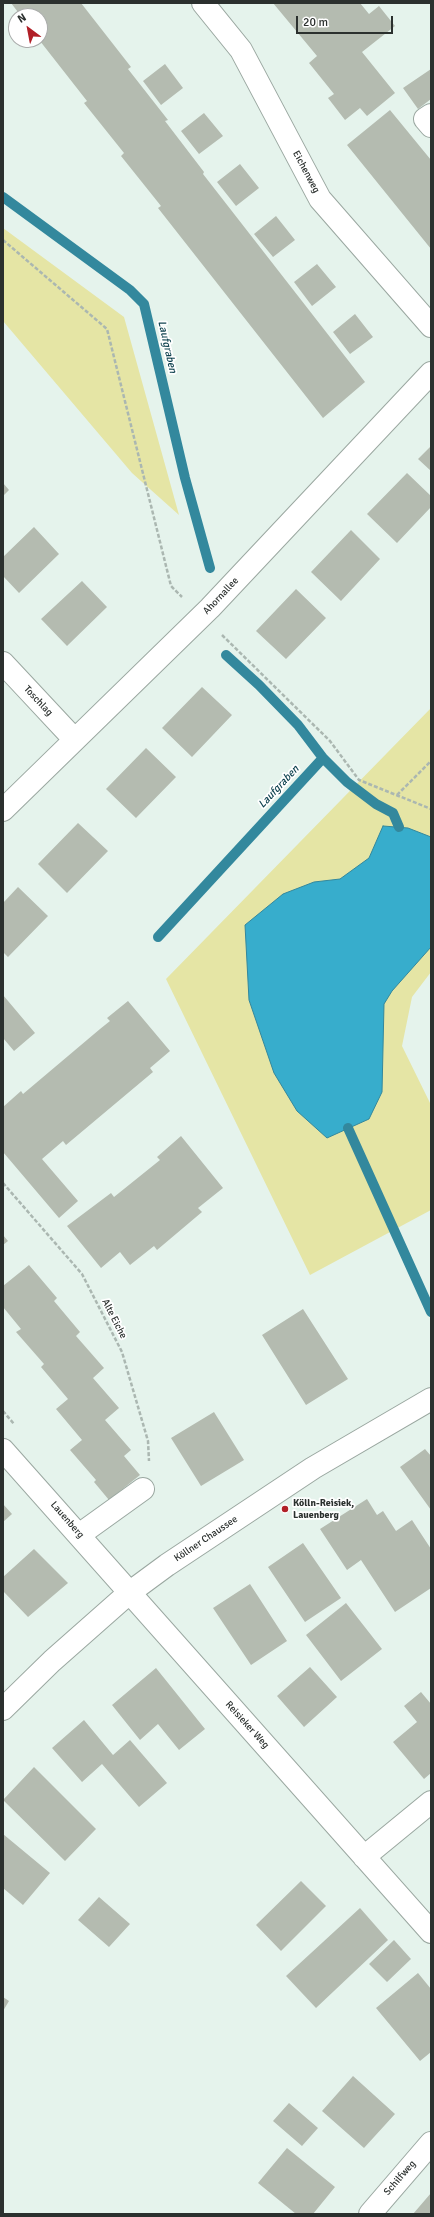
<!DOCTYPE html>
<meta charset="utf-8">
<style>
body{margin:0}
#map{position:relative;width:434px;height:2217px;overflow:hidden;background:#e5f3ec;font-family:Signika,sans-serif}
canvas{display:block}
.frame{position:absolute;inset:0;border:4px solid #2b302e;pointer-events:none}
.north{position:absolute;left:8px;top:8px;width:40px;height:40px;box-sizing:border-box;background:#fff;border:1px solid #aaacab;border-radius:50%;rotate:328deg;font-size:11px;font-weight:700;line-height:16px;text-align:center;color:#2b302e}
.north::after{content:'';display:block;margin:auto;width:14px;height:18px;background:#b11f27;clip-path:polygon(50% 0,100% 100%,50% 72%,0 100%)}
.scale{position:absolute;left:296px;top:16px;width:97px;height:18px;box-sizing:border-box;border:2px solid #2b302e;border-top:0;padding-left:5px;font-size:12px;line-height:14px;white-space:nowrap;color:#2b302e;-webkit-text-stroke:3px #fff;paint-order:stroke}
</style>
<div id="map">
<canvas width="434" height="2217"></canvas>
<div class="frame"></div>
<div class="north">N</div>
<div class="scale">20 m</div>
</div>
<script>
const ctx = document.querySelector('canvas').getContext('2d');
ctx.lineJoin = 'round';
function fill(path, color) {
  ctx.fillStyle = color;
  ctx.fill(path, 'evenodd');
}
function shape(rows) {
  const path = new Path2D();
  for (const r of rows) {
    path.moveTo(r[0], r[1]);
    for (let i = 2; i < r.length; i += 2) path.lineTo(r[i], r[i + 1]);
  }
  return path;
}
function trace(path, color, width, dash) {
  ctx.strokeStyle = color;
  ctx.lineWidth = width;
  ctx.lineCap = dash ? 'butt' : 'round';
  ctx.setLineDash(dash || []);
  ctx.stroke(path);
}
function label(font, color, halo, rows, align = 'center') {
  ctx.font = font + ' Signika,sans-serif';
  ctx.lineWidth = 3.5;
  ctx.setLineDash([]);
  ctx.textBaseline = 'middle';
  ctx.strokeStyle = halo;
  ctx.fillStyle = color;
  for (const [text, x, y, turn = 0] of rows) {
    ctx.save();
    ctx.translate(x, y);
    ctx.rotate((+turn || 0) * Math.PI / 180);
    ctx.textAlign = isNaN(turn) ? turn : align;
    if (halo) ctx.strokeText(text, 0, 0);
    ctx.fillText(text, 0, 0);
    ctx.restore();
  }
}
const green = shape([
 [3,228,124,317,179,515,132,473,3,321],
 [431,708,431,972,412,997,402,1046,431,1105,431,1210,310,1275,166,979]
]);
const water = shape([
 [383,826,408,828,431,837,431,947,392,991,384,1004,382,1092,369,1119,327,1138,297,1111,274,1073,249,1000,245,925,283,894,314,882,340,879,369,858,383,826]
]);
const stream = shape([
 [3,197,130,290,144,304,185,478,210,568],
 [323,758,347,782,376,804,393,813,399,827],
 [158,937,323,758,298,725,259,685,226,655],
 [348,1128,431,1312]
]);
const building = shape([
 [11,3,81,3,131,67,128,69,168,120,165,121,204,172,203,174,365,382,323,418,158,208,161,206,121,156,124,153,84,103,87,101,40,41,40,16,21,16],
 [273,3,360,3,369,14,379,6,395,26,362,52,395,93,367,116,360,108,345,120,328,98,334,94,309,63,317,56],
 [165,64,183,88,161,105,143,81],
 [431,69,431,99,418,109,403,88],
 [390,110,431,160,431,249,347,145],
 [204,113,223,136,199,154,181,131],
 [240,164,259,188,236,206,217,182],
 [276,216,295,240,273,257,254,234],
 [317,264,336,287,312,306,294,282],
 [355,314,373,337,350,354,333,332],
 [431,446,431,471,418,459],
 [407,473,431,496,431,507,397,543,367,514],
 [3,483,9,490,3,496],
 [34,527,59,554,19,593,3,576,3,557],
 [351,530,380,559,341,601,311,572],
 [82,581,107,607,67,646,41,619],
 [296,589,326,618,286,659,256,631],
 [202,687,232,715,192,757,162,728],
 [146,748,176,777,136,818,106,789],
 [78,823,108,851,67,893,38,864],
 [18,887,48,916,8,957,3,952,3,903],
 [3,995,35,1033,14,1051,3,1038],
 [128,1001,170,1051,150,1068,153,1072,66,1145,63,1141,42,1159,78,1201,59,1218,3,1152,3,1107,21,1091,23,1094,100,1029,110,1021,107,1018],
 [181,1136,223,1188,198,1208,202,1212,157,1250,154,1246,130,1265,120,1252,101,1268,67,1226,111,1193,114,1197,160,1160,157,1157],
 [3,1235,8,1241,3,1245],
 [29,1265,57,1298,54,1301,80,1332,76,1336,104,1368,93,1378,119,1408,105,1420,131,1450,124,1456,140,1475,109,1500,94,1482,96,1480,70,1450,82,1440,56,1409,68,1399,41,1367,44,1364,16,1332,21,1329,3,1307,3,1286],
 [303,1309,348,1379,306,1405,262,1335],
 [214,1412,244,1460,201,1486,171,1438],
 [425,1449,431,1456,431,1510,400,1467],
 [367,1499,377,1515,383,1511,396,1531,412,1520,431,1549,431,1588,395,1612,361,1560,347,1570,320,1529],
 [3,1504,12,1514,3,1522],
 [303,1543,341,1598,305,1622,268,1567],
 [34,1549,68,1583,28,1617,3,1591,3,1577],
 [250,1584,287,1641,251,1665,213,1608],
 [346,1603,382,1649,341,1681,306,1635],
 [310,1667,337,1697,304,1727,277,1696],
 [156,1668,205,1729,179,1750,158,1724,140,1740,112,1705],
 [421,1692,431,1704,431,1773,424,1779,393,1742,417,1722,404,1706],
 [84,1720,113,1755,130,1740,167,1783,139,1807,102,1764,82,1782,52,1748],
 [34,1767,96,1829,65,1861,3,1800],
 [3,1834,50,1873,23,1905,3,1888],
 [301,1881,326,1906,281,1951,256,1925],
 [99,1897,130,1924,109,1947,78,1920],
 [360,1908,388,1940,316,2008,286,1976],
 [394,1940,411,1959,387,1982,369,1964],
 [418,1973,431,1989,431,2052,420,2061,376,2008],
 [3,1997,9,2001,3,2011],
 [353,2076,395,2114,364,2148,322,2111],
 [289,2103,318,2128,302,2146,273,2121],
 [287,2148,335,2187,313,2214,296,2214,258,2183],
 [431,2193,431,2214,413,2214]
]);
const path = shape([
 [3,240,107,329,171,586,182,597],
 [222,635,330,741,359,780,431,809],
 [397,795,431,761],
 [3,1183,82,1274,122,1352,148,1441,149,1461],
 [3,1411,14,1424]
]);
const minor = shape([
 [203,3,241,50,320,199,431,326],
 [431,115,425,119,431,126],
 [3,663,74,739],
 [3,810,210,608,431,373],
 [3,1450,431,1932],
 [79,1535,143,1489],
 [3,1709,52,1661,129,1593,167,1565,313,1468,431,1399],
 [364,1857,431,1802],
 [370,2214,431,2143]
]);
const markers = [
 [285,1509,4,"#b11f27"]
];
const streetNames = [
 ["Eichenweg",306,172,62],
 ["Ahornallee",221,596,-47],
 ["Toschlag",38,701,47],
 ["Alte Eiche",114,1319,63],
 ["Lauenberg",67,1520,49],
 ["Köllner Chaussee",206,1539,-34],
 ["Reisieker Weg",247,1725,48],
 ["Schilfweg",400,2178,-49]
];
const poiNames = [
 ["Kölln-Reisiek,",293,1503],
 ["Lauenberg",293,1515]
];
const waterNames = [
 ["Laufgraben",167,347,77],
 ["Laufgraben",279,787,-47]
];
fill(green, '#e5e5a5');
fill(water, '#37adcc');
trace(water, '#33889d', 1);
trace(stream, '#33889d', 10);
fill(building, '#b4bbb0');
trace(minor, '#9aa7a0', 24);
trace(path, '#abb7b1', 2.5, [4, 2]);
trace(minor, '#fff', 22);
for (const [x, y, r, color] of markers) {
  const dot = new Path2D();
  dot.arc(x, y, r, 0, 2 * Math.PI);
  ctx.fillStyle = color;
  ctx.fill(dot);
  trace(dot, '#fff', 1.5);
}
label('10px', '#2b302e', '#fff', streetNames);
label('bold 10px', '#2b302e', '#fff', poiNames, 'left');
label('italic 11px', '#0b3f4c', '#fff', waterNames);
</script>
